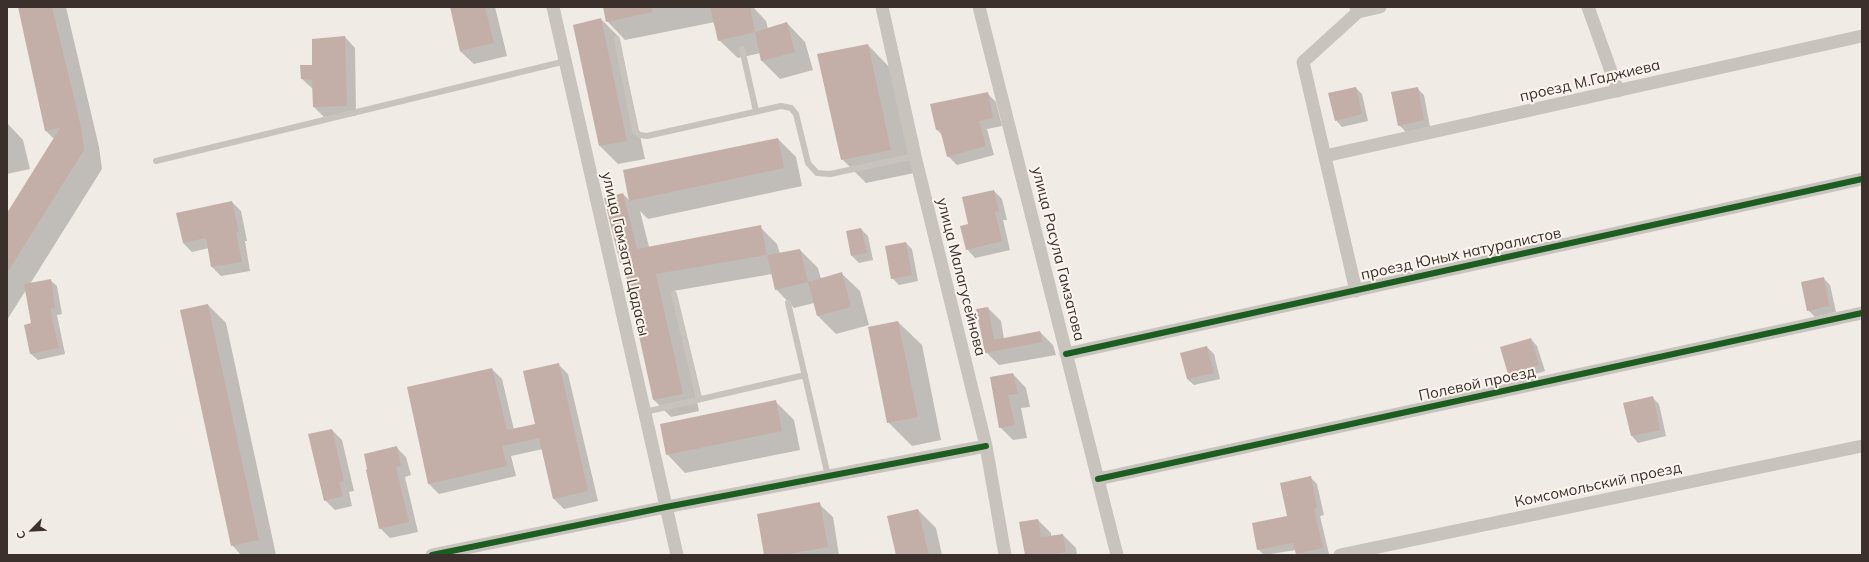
<!DOCTYPE html>
<meta charset="utf-8">
<style>
body{margin:0}
#map{position:relative;width:1869px;height:562px;overflow:hidden;background:#f0ebe5;font-family:Mulish,sans-serif}
canvas{display:block}
.frame{position:absolute;inset:0;border:8px solid #3b302b;pointer-events:none}
.north{position:absolute;left:12px;top:510px;width:40px;height:40px;-webkit-text-stroke:3px #fbf5ee;paint-order:stroke;rotate:246deg;font-size:11px;font-weight:700;line-height:16px;text-align:center;color:#3b302b}
.north::after{content:'';display:block;margin:auto;width:14px;height:18px;background:#3b302b;clip-path:polygon(50% 0,100% 100%,50% 72%,0 100%)}
</style>
<div id="map">
<canvas width="1869" height="562"></canvas>
<div class="frame"></div>
<div class="north">С</div>
</div>
<script>
const ctx = document.querySelector('canvas').getContext('2d');
ctx.lineJoin = 'round';
function fill(path, color) {
  ctx.fillStyle = color;
  ctx.fill(path, 'evenodd');
}
function shape(rows) {
  const path = new Path2D();
  for (const r of rows) {
    path.moveTo(r[0], r[1]);
    for (let i = 2; i < r.length; i += 2) path.lineTo(r[i], r[i + 1]);
  }
  return path;
}
function trace(path, color, width, dash) {
  ctx.strokeStyle = color;
  ctx.lineWidth = width;
  ctx.lineCap = dash ? 'butt' : 'round';
  ctx.setLineDash(dash || []);
  ctx.stroke(path);
}
function label(font, color, halo, rows, align = 'center') {
  ctx.font = font + ' Mulish,sans-serif';
  ctx.lineWidth = 4;
  ctx.setLineDash([]);
  ctx.textBaseline = 'middle';
  ctx.strokeStyle = halo;
  ctx.fillStyle = color;
  for (const [text, x, y, turn = 0] of rows) {
    ctx.save();
    ctx.translate(x, y);
    ctx.rotate((+turn || 0) * Math.PI / 180);
    ctx.textAlign = isNaN(turn) ? turn : align;
    if (halo) ctx.strokeText(text, 0, 0);
    ctx.fillText(text, 0, 0);
    ctx.restore();
  }
}
const shadow = shape([
 [19,7,66,7,99,147,102,169,30,284,50,280,57,286,62,314,57,315,65,354,38,360,31,354,32,324,26,290,7,320,7,214,54,139,46,131],
 [451,7,495,7,507,56,474,64,460,51],
 [604,7,753,7,766,21,768,29,787,23,805,42,813,70,780,79,762,61,761,53,738,58,719,40,715,22,625,40,607,21],
 [601,19,619,37,645,159,618,164,600,146],
 [345,37,355,48,356,116,324,117,314,107,313,89,302,79],
 [868,45,891,69,914,173,866,183,842,159],
 [1356,88,1362,94,1368,121,1342,127,1336,120],
 [1417,88,1424,95,1430,127,1406,132,1399,125],
 [987,93,996,102,1002,126,987,129,994,155,957,165,948,156,943,136,936,129],
 [7,123,23,140,30,169,7,174],
 [778,139,796,157,802,186,648,219,640,211,649,247,760,227,777,244,780,254,800,250,818,268,821,279,841,273,860,291,869,325,836,334,817,315,814,303,794,308,776,289,772,274,673,291,699,411,671,417,654,400,625,266,621,262,623,194,630,201,624,171],
 [994,191,1002,199,1007,220,1003,220,1010,250,975,258,967,249],
 [232,202,241,211,247,241,245,241,250,271,221,276,212,267,209,248,192,252,183,243],
 [861,229,868,236,873,260,859,263,852,256,847,232],
 [906,243,912,249,918,281,899,285,892,278],
 [1823,278,1830,285,1836,312,1815,317,1808,310],
 [208,305,226,323,276,555,241,555,232,545],
 [988,308,1001,321,1004,339,1040,332,1053,345,1056,355,999,365,986,352],
 [898,322,922,345,941,440,912,446,888,422,869,327],
 [1531,339,1537,346,1545,371,1516,380,1509,373],
 [1207,347,1214,354,1220,379,1194,385,1187,379],
 [558,364,568,374,598,501,564,509,554,499,543,449,511,456,516,476,439,494,429,484,492,369,502,379,514,430,536,425],
 [1013,374,1026,388,1030,407,1021,408,1027,438,1013,440,1000,427],
 [1652,397,1659,404,1666,436,1638,443,1632,436,1624,404],
 [775,401,794,420,800,450,685,473,667,454],
 [332,430,342,440,354,491,349,492,352,506,335,510,325,500],
 [396,447,406,457,411,475,405,477,418,532,390,538,380,528],
 [1310,477,1317,484,1324,515,1320,516,1329,554,1299,555,1296,550,1264,555,1258,549,1288,517],
 [819,504,833,517,839,555,765,555],
 [918,510,936,528,942,555,897,555],
 [1038,520,1051,533,1051,537,1063,535,1076,548,1077,555,1027,555]
]);
const building = shape([
 [18,7,52,7,81,127,84,150,7,273,7,213,60,128,45,131],
 [450,7,485,7,494,43,460,51],
 [603,7,652,7,652,12,606,22],
 [710,7,750,7,755,32,718,41],
 [601,18,627,141,599,146,573,25],
 [787,22,795,52,761,61,755,32],
 [345,36,347,106,313,107,312,80,301,79,300,65,312,65,312,39],
 [868,44,891,150,841,160,817,54],
 [1356,87,1362,114,1335,121,1328,93],
 [1418,87,1424,120,1398,126,1391,92],
 [988,92,993,118,979,121,986,146,947,157,940,129,936,130,930,104],
 [778,138,784,168,629,201,623,170],
 [994,190,999,211,995,212,1002,241,966,250,960,226,968,224,962,197],
 [623,193,637,249,761,225,767,255,656,274,683,394,653,400,623,262,620,263,604,198],
 [232,201,239,232,236,232,242,262,211,267,206,238,183,243,176,213],
 [861,228,867,253,851,256,846,231],
 [906,242,912,275,891,279,885,246],
 [800,249,808,282,775,290,767,255],
 [842,272,851,307,817,316,808,282],
 [1824,277,1829,306,1807,311,1801,282],
 [51,279,55,308,50,309,59,348,30,354,24,325,31,323,24,284],
 [208,304,259,540,231,546,180,310],
 [988,307,994,340,1040,331,1043,342,985,353,976,309],
 [898,321,918,417,887,423,868,327],
 [1531,338,1539,365,1508,374,1500,347],
 [1207,346,1214,373,1187,379,1180,353],
 [559,363,588,491,553,499,539,438,502,446,507,466,428,484,407,387,492,368,507,430,535,424,523,371],
 [1013,373,1018,394,1008,395,1015,425,999,428,990,377],
 [1653,396,1660,430,1631,436,1623,403],
 [776,400,782,431,666,455,660,424],
 [332,429,344,481,339,482,343,496,324,501,308,434],
 [397,446,401,466,396,467,409,522,379,529,366,470,367,469,364,454],
 [1311,476,1317,508,1314,509,1323,548,1296,554,1293,543,1257,550,1252,523,1287,516,1280,483],
 [820,502,828,547,783,555,764,555,757,514],
 [918,509,929,555,896,555,887,516],
 [1038,519,1041,537,1063,534,1066,552,1051,555,1025,555,1019,522]
]);
const lane = shape([
 [617,39,635,131,640,135,647,136,781,106,791,108,796,114,808,163,817,173,830,174,915,156],
 [742,49,756,111],
 [156,161,566,61],
 [674,294,699,398],
 [788,303,828,476],
 [645,412,805,375]
]);
const street = shape([
 [553,7,677,555],
 [882,7,915,156,986,446,1005,555],
 [979,7,1117,555],
 [1588,7,1618,91],
 [1358,12,1380,7],
 [1325,156,1862,36],
 [1356,291,1303,62,1358,12,1356,7],
 [1066,354,1862,179],
 [1098,479,1862,313],
 [432,555,666,507,986,446],
 [1340,555,1862,446]
]);
const cycleway = shape([
 [1066,354,1862,179],
 [1098,479,1862,313],
 [432,555,666,507,986,446]
]);
const streetNames = [
 ["проезд М.Гаджиева",1590,81,-13],
 ["улица Гамзата Цадасы",625,254,77],
 ["улица Расула Гамзатова",1058,254,76],
 ["проезд Юных натуралистов",1461,254,-12],
 ["улица Малагусейнова",961,277,76],
 ["Полевой проезд",1477,384,-12],
 ["Комсомольский проезд",1598,485,-12]
];
fill(shadow, '#0003');
fill(building, '#c3afa7');
trace(lane, '#c9c3be', 6);
trace(street, '#c9c3be', 13);
trace(cycleway, '#1b5e20', 6);
label('15px', '#3b302b', '#fbf5ee', streetNames);
</script>
